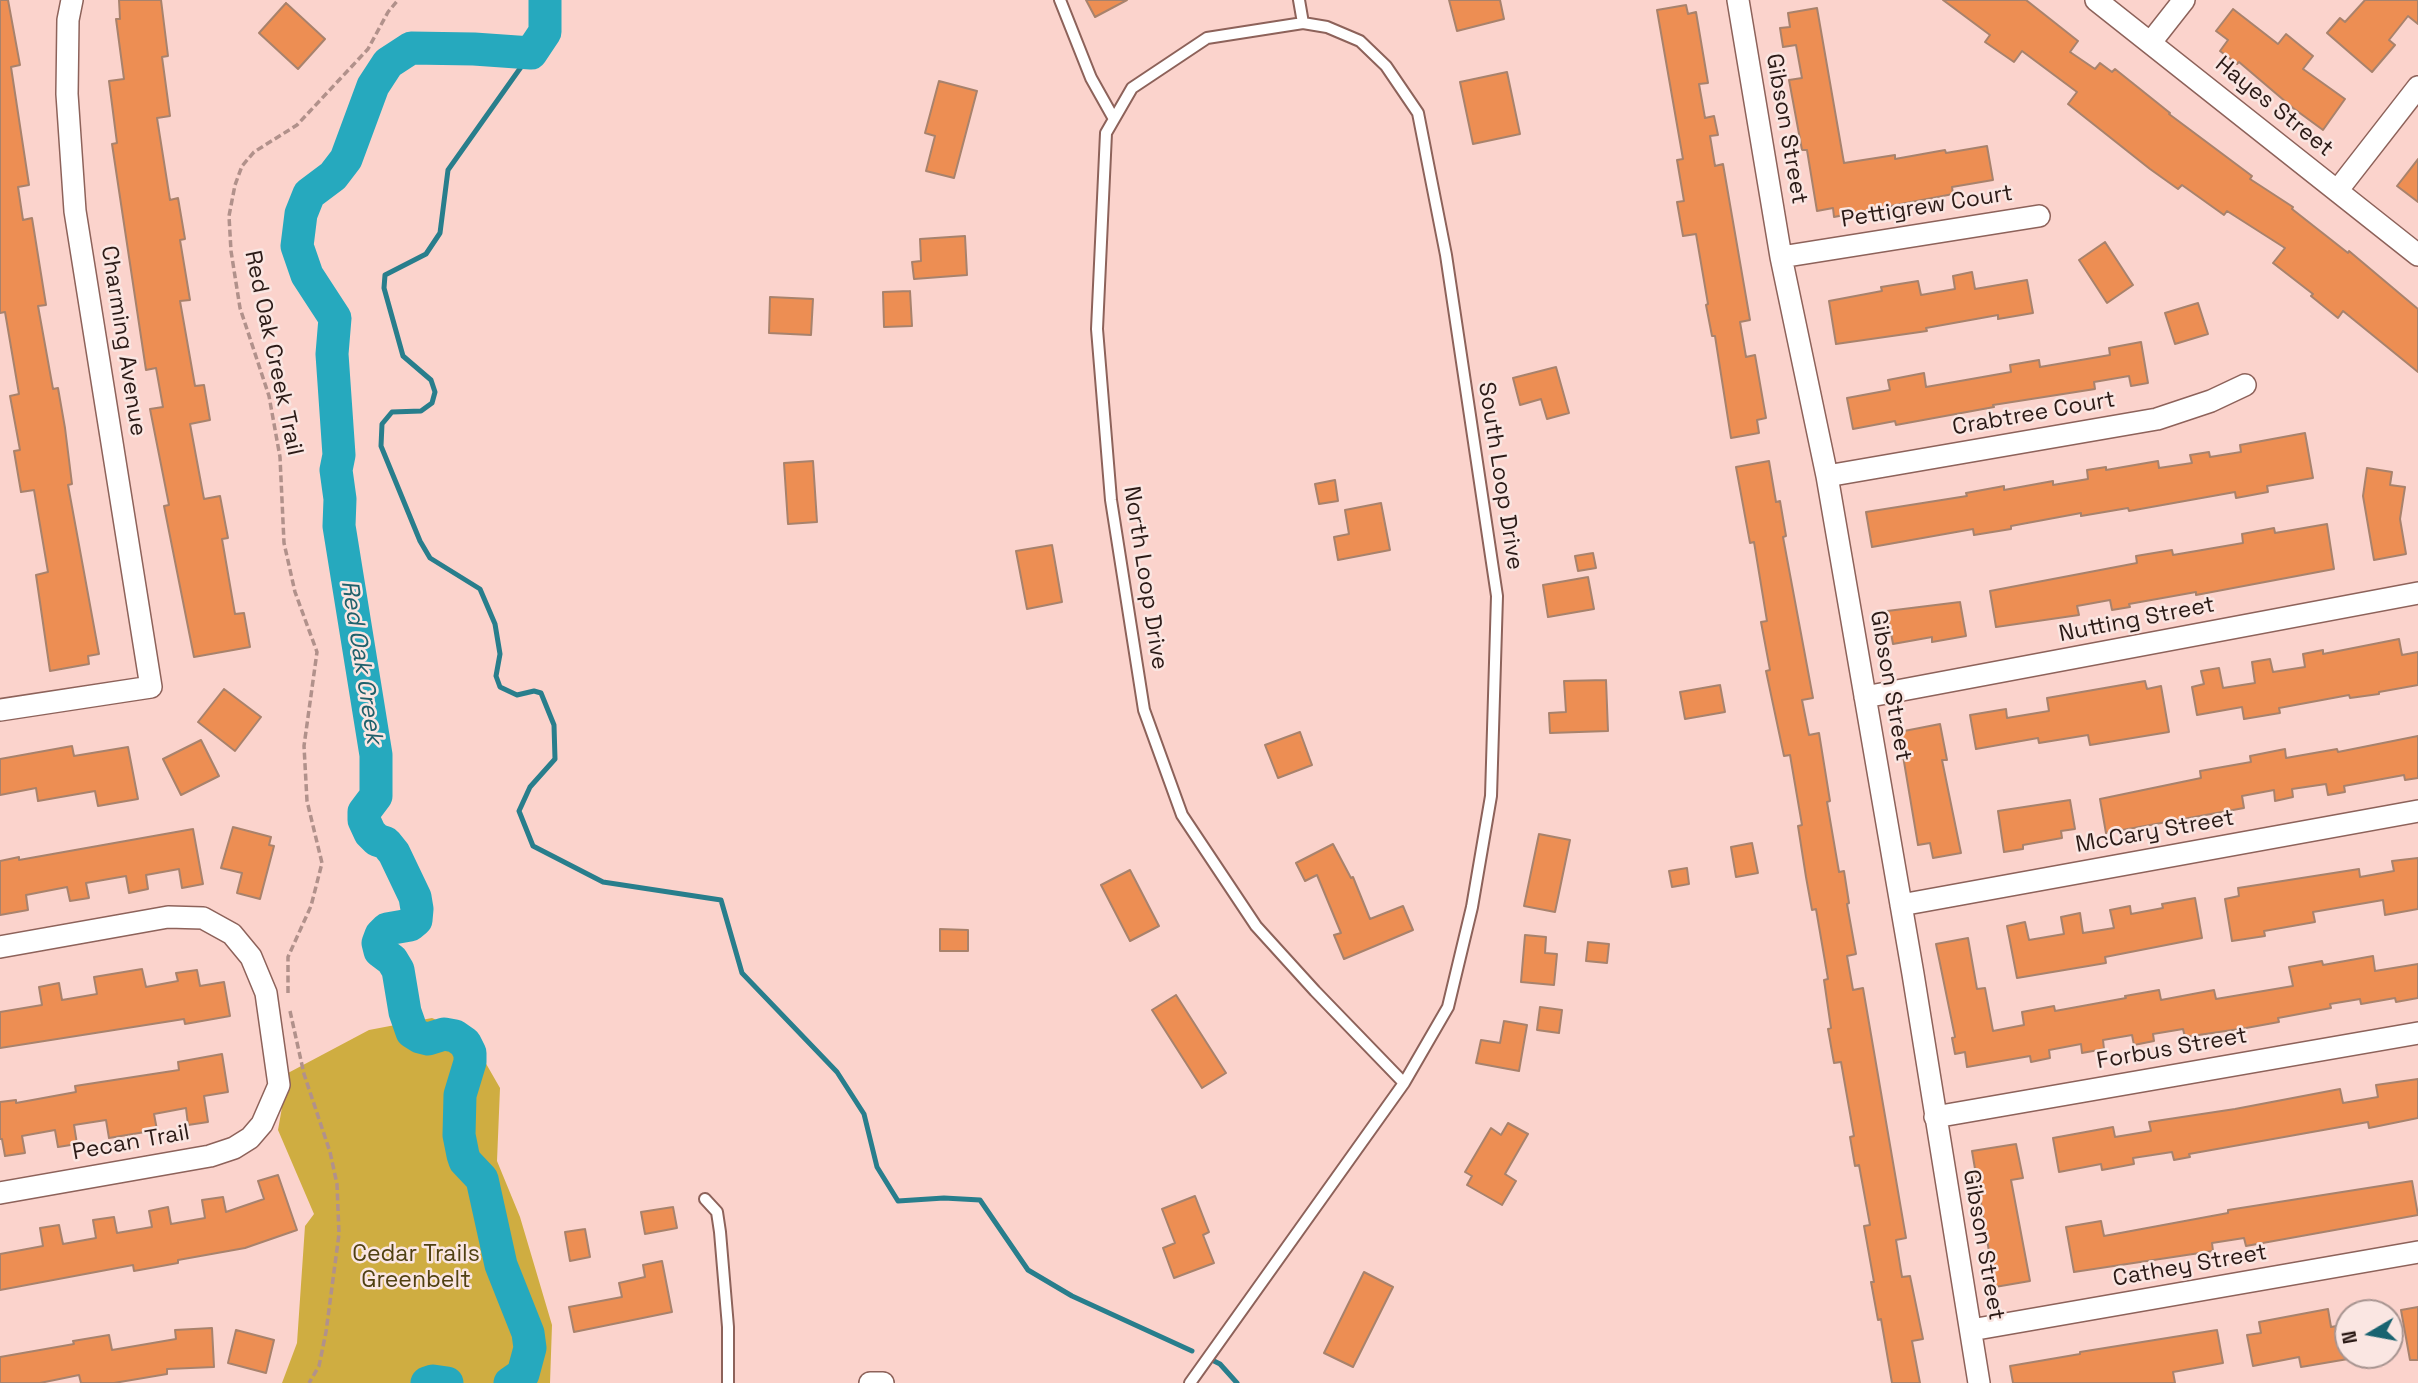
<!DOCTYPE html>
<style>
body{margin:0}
#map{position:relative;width:2418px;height:1383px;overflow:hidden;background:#fbd3cc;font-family:"Space Grotesk",sans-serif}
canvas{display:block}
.north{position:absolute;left:2334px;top:1299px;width:70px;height:70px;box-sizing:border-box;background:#fae6e2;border:2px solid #a79490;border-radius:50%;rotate:260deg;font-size:19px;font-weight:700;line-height:28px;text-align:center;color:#2b1a16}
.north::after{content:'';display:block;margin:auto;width:24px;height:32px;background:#196370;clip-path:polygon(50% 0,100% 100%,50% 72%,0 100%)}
</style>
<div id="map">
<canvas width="2418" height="1383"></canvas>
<div class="north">N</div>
</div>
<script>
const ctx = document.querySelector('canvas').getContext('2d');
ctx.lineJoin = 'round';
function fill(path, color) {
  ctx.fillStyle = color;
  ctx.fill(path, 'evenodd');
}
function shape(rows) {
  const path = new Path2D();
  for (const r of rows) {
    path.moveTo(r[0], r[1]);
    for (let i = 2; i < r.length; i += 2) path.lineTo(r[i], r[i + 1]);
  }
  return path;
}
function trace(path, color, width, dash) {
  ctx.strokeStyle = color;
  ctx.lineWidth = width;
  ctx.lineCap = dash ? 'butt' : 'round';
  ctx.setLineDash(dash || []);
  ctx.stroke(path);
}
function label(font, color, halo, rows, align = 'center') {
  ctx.font = font + ' "Space Grotesk",sans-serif';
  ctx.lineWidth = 5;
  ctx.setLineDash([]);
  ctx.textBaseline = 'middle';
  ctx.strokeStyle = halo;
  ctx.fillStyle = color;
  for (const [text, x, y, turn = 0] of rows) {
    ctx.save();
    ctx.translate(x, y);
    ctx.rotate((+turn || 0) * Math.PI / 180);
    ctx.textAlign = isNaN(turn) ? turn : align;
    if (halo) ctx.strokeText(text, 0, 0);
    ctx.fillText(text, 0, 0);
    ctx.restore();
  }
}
const green = shape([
 [432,1018,469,1034,500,1088,497,1161,520,1217,552,1325,550,1383,282,1383,297,1343,305,1226,314,1214,278,1130,288,1073,369,1030]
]);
const stream = shape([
 [531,53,448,170,440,233,426,254,385,275,384,288,403,356,431,380,435,392,432,403,421,411,392,412,382,424,381,446,420,541,430,558,480,589,495,624,500,654,496,676,500,687,517,695,534,691,541,693,554,725,555,759,530,787,519,811,533,846,603,882,721,900,742,973,837,1072,864,1114,877,1167,898,1201,944,1198,980,1200,1028,1270,1072,1296,1192,1351],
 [1212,1360,1220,1364,1237,1383]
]);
const river = shape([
 [427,1383,433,1381,447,1383],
 [510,1383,523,1374,530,1348,528,1333,501,1265,482,1179,465,1161,463,1155,459,1135,460,1095,470,1062,470,1053,465,1043,455,1036,444,1034,428,1039,420,1037,412,1032,405,1012,398,970,392,960,380,951,378,943,381,935,387,929,410,925,416,920,417,909,415,897,394,853,386,843,377,840,370,833,364,820,364,812,376,796,376,755,339,526,340,499,336,470,339,455,332,354,335,318,307,275,297,246,301,214,309,194,333,176,346,159,373,86,388,63,411,48,474,49,531,53,545,32,545,0]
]);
const building = shape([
 [0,0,8,0,20,65,11,67,29,185,18,187,23,220,32,218,46,305,38,306,53,389,58,388,65,428,72,484,68,485,99,654,88,656,89,664,50,671,36,575,48,572,34,490,21,492,14,451,20,450,10,396,19,394,5,312,0,313,0,0],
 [119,0,161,0,168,56,162,57,170,116,157,118,170,200,178,198,185,239,180,240,190,300,180,301,195,386,204,385,210,420,190,424,204,499,220,496,228,538,222,539,235,614,244,613,250,647,194,657,164,506,169,505,150,409,163,407,156,368,146,370,112,144,117,143,109,81,124,79,116,19,120,19,119,0],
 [1086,0,1127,0,1095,17,1086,0],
 [1449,0,1500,0,1504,19,1457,31,1449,0],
 [1943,0,2026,0,2078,41,2070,52,2095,69,2100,63,2112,72,2115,69,2170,113,2169,114,2252,176,2250,179,2293,207,2292,209,2348,253,2349,251,2418,309,2418,372,2343,311,2338,318,2311,296,2313,294,2273,263,2285,248,2227,211,2224,215,2182,185,2178,189,2150,169,2068,104,2077,92,2022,51,2014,62,1985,42,1990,35,1943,0],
 [2365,0,2418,0,2418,24,2408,16,2389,40,2395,45,2372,72,2327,33,2340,18,2345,22,2365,0],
 [286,3,325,39,298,69,259,33,286,3],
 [1686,5,1688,14,1696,12,1708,83,1699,84,1705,118,1714,116,1718,135,1710,136,1715,166,1723,164,1750,320,1740,322,1746,357,1755,355,1766,418,1757,420,1759,433,1731,438,1715,336,1712,336,1706,305,1708,304,1696,234,1683,236,1677,202,1684,201,1677,160,1683,159,1657,10,1686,5],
 [1817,8,1844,163,1895,155,1895,159,1945,150,1946,153,1987,146,1993,180,1952,187,1953,194,1834,217,1833,208,1817,211,1807,150,1802,150,1789,80,1802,78,1796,45,1783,47,1780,28,1790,27,1788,13,1817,8],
 [2233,9,2278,44,2286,34,2313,56,2303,69,2345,99,2323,130,2293,108,2239,62,2237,64,2220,51,2228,40,2216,31,2233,9],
 [1507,72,1520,134,1473,144,1460,82,1507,72],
 [939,81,977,91,954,178,926,171,935,136,925,133,939,81],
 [2418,159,2418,202,2397,186,2418,159],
 [965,236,967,275,914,279,912,262,921,261,920,239,965,236],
 [2105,242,2133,285,2107,303,2079,260,2105,242],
 [1972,272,1975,289,2027,280,2033,313,1998,319,1998,315,1926,328,1927,331,1836,344,1829,301,1882,291,1881,287,1918,281,1921,295,1955,289,1953,276,1972,272],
 [910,291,912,326,884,327,883,292,910,291],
 [770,297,813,299,811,335,769,333,770,297],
 [2198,303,2208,334,2175,344,2165,313,2198,303],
 [2141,342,2148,383,2131,386,2129,376,2094,382,2095,389,1993,405,1994,407,1896,425,1895,421,1853,429,1847,398,1890,390,1888,380,1924,373,1926,387,2011,372,2010,365,2039,360,2040,367,2110,355,2109,348,2141,342],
 [1556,367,1569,413,1547,419,1541,399,1520,405,1513,378,1556,367],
 [2305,433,2313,478,2267,486,2268,492,2236,498,2235,492,2129,511,2128,508,2081,516,2081,513,2011,526,2011,529,1974,535,1973,529,1872,547,1866,512,1967,496,1966,493,2004,486,2004,490,2053,481,2053,485,2088,479,2087,470,2106,467,2106,470,2158,461,2159,468,2192,463,2190,455,2209,452,2210,457,2241,452,2240,445,2305,433],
 [813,461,817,522,788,524,784,463,813,461],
 [1769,461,1776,502,1780,501,1786,536,1783,537,1813,698,1802,700,1809,735,1819,733,1830,801,1827,802,1839,872,1844,871,1849,903,1847,904,1856,954,1847,956,1853,990,1863,988,1906,1238,1896,1240,1902,1277,1910,1276,1923,1339,1912,1341,1920,1383,1892,1383,1881,1319,1878,1320,1871,1282,1874,1282,1864,1226,1870,1225,1859,1165,1855,1166,1850,1137,1854,1136,1841,1062,1834,1063,1828,1029,1831,1028,1824,980,1828,979,1816,909,1812,910,1806,877,1798,826,1802,825,1790,755,1784,756,1766,671,1770,670,1761,622,1767,621,1754,542,1750,543,1736,467,1769,461],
 [2367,468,2392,472,2390,485,2405,487,2400,519,2406,554,2374,560,2363,496,2367,468],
 [1335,480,1338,501,1319,504,1315,484,1335,480],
 [1381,503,1390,550,1338,560,1334,537,1349,534,1345,510,1381,503],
 [2327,524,2334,569,2196,595,2196,592,2129,604,2130,607,2112,610,2110,600,2077,606,2079,615,1996,627,1990,591,2137,563,2136,556,2172,550,2173,555,2243,543,2242,534,2274,528,2275,533,2327,524],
 [1052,545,1062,602,1027,609,1016,551,1052,545],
 [1593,553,1596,568,1578,571,1575,556,1593,553],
 [1588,577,1594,609,1548,617,1543,585,1588,577],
 [1960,602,1966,636,1932,642,1932,637,1893,644,1887,611,1960,602],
 [2399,639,2402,655,2418,652,2418,685,2379,692,2379,694,2350,698,2349,695,2279,708,2280,713,2244,719,2242,707,2197,715,2192,687,2204,684,2201,671,2219,668,2223,688,2255,683,2252,662,2270,659,2273,672,2305,667,2303,654,2323,650,2323,654,2399,639],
 [1606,680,1608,731,1550,733,1549,713,1566,712,1564,681,1606,680],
 [2145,681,2147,689,2161,686,2169,732,2090,745,2088,735,2039,743,2038,738,1976,749,1970,715,2006,709,2007,718,2049,711,2047,698,2145,681],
 [1720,685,1725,712,1685,719,1680,692,1720,685],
 [224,689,261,717,235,751,198,722,224,689],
 [1940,724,1947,760,1942,760,1961,853,1933,858,1930,843,1918,845,1899,732,1940,724],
 [1300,732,1312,765,1278,778,1265,745,1300,732],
 [2418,736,2418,778,2405,780,2404,775,2344,786,2345,792,2328,795,2326,784,2292,789,2293,797,2275,801,2274,790,2242,796,2244,808,2106,833,2100,799,2201,778,2200,771,2251,762,2250,756,2285,749,2286,758,2337,749,2338,752,2418,736],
 [201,740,219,776,181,795,163,759,201,740],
 [72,746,74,756,128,747,138,799,98,806,95,791,38,801,36,788,0,795,0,759,72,746],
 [2070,800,2075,829,2061,831,2062,838,2023,845,2023,849,2004,852,1998,811,2070,800],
 [233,827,271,837,269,845,274,846,260,899,237,893,242,873,221,868,233,827],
 [193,829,203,884,182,888,179,869,146,875,148,889,129,893,126,876,86,883,89,898,70,901,67,887,26,895,28,910,0,915,0,861,19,857,19,860,193,829],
 [1539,834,1570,840,1555,912,1524,906,1539,834],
 [1752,843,1758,873,1736,877,1731,847,1752,843],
 [1333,844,1351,878,1353,877,1370,919,1403,906,1413,930,1344,959,1334,935,1341,933,1317,875,1305,881,1296,863,1333,844],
 [2418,858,2418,909,2385,915,2383,900,2313,912,2315,922,2264,931,2265,936,2232,941,2225,899,2239,896,2238,888,2359,869,2360,877,2394,871,2392,861,2418,858],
 [1687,868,1689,884,1672,887,1669,871,1687,868],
 [1130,870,1159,926,1130,941,1101,885,1130,870],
 [2195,898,2202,938,2105,957,2106,963,2017,978,2007,926,2025,922,2029,940,2064,934,2061,917,2080,913,2083,933,2114,928,2110,910,2130,906,2131,914,2163,908,2162,904,2195,898],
 [940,929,968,930,968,951,940,951,940,929],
 [1525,935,1546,937,1545,953,1557,954,1554,985,1521,982,1525,935],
 [1968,938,1977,989,1985,988,1993,1031,2024,1025,2022,1012,2054,1006,2055,1011,2126,998,2125,996,2159,990,2161,1000,2214,990,2216,999,2293,986,2289,967,2322,961,2323,965,2373,956,2375,971,2418,964,2418,998,2396,1002,2395,998,2361,1004,2360,999,2330,1004,2331,1008,2278,1018,2279,1022,2246,1028,2185,1037,2183,1029,2153,1034,2154,1041,2134,1045,2132,1035,2103,1040,2104,1049,2082,1053,2081,1044,2049,1050,2050,1058,2031,1062,2030,1056,1967,1067,1965,1052,1955,1054,1952,1038,1955,1037,1936,944,1968,938],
 [1588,942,1609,944,1607,963,1586,961,1588,942],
 [142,969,146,987,178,981,176,973,197,970,200,986,224,982,230,1016,185,1024,184,1019,0,1048,0,1012,42,1005,39,987,59,983,62,1000,97,994,94,977,142,969],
 [1176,995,1226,1073,1202,1088,1152,1010,1176,995],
 [1540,1007,1562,1010,1559,1033,1537,1030,1540,1007],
 [1504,1021,1527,1025,1519,1071,1476,1063,1481,1040,1500,1043,1504,1021],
 [222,1054,228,1092,204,1096,208,1122,188,1125,186,1108,154,1114,157,1130,109,1138,106,1120,74,1125,77,1144,58,1147,55,1130,22,1136,25,1153,5,1156,2,1139,0,1139,0,1102,16,1100,16,1103,76,1092,75,1086,179,1070,178,1062,222,1054],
 [2418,1079,2418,1118,2369,1128,2368,1122,2189,1154,2190,1157,2174,1160,2172,1152,2133,1158,2134,1164,2102,1170,2101,1164,2059,1172,2053,1138,2113,1127,2115,1137,2151,1131,2149,1122,2235,1109,2340,1089,2343,1103,2378,1097,2376,1085,2418,1079],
 [1508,1123,1528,1134,1505,1174,1516,1181,1502,1205,1467,1185,1472,1176,1465,1172,1491,1128,1501,1135,1508,1123],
 [2016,1144,2023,1178,2011,1180,2030,1281,1995,1287,1972,1151,2016,1144],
 [278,1175,297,1230,245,1248,178,1260,178,1263,134,1271,133,1265,0,1290,0,1254,43,1246,40,1228,59,1225,63,1244,96,1238,93,1220,114,1217,117,1233,152,1227,149,1211,168,1207,171,1224,205,1218,202,1200,223,1197,226,1212,264,1199,258,1181,278,1175],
 [2412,1181,2418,1215,2246,1246,2244,1238,2212,1243,2213,1251,2074,1272,2066,1227,2101,1221,2104,1236,2228,1213,2228,1210,2412,1181],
 [1195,1196,1209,1232,1203,1235,1214,1263,1174,1278,1163,1248,1175,1243,1162,1209,1195,1196],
 [673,1207,677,1228,645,1234,641,1212,673,1207],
 [585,1229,590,1257,570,1261,565,1232,585,1229],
 [662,1261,672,1312,574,1332,569,1307,622,1297,619,1283,645,1277,643,1265,662,1261],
 [1364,1272,1393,1287,1353,1367,1324,1353,1364,1272],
 [2418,1307,2418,1360,2410,1360,2401,1310,2418,1307],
 [2328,1309,2331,1327,2348,1324,2348,1359,2301,1367,2299,1357,2253,1366,2247,1335,2261,1333,2259,1322,2328,1309],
 [212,1328,214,1367,167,1369,167,1374,114,1383,81,1383,79,1375,40,1383,0,1383,0,1357,74,1344,73,1341,109,1335,112,1350,176,1339,175,1330,212,1328],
 [236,1330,274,1340,266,1373,228,1363,236,1330],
 [2217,1330,2223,1363,2173,1372,2175,1383,2013,1383,2010,1366,2080,1354,2080,1352,2217,1330]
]);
const path = shape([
 [288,993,288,957,311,906,322,863,307,801,304,746,317,652,295,592,284,543,280,457,269,396,240,308,231,251,229,216,235,185,242,166,254,152,297,125,340,79,368,49,388,12,398,0],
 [290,1011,304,1074,330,1152,337,1184,339,1234,326,1332,319,1366,309,1383]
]);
const lane = shape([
 [1060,0,1091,78,1114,119],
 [1299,0,1303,23],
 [705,1199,717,1212,720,1232,728,1327,728,1383],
 [1190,1383,1404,1083,1448,1007,1472,907,1491,796,1497,596,1446,255,1418,113,1386,66,1360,41,1327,27,1303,23,1207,38,1132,88,1106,133,1097,329,1111,500,1144,710,1182,815,1256,926,1315,991,1404,1083]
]);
const street = shape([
 [1738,0,1781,257,1827,476,1913,974,1979,1383],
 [2096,0,2418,255],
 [2151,42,2184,0],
 [2337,191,2418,87],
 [1781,257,2039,216],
 [1827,476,2157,419,2211,401,2245,385],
 [1865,697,2418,593],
 [0,710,151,687,75,211,67,94,68,20,72,0],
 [1901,905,2418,811],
 [0,947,168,917,203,918,232,934,251,957,266,993,279,1085,262,1124,250,1138,234,1148,210,1156,0,1193],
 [1935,1117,2418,1033],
 [1971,1330,2418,1252],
 [870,1383,883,1383]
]);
const streetNames = [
 ["Hayes Street",2274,107,39],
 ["Gibson Street",1786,129,80],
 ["Pettigrew Court",1927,207,-9],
 ["Charming Avenue",123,341,81],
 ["Red Oak Creek Trail",273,353,78],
 ["Crabtree Court",2034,414,-10],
 ["South Loop Drive",1500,476,81],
 ["North Loop Drive",1145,578,81],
 ["Nutting Street",2137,620,-11],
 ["Gibson Street",1890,686,80],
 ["McCary Street",2155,832,-10],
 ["Forbus Street",2172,1049,-10],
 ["Pecan Trail",131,1143,-10],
 ["Gibson Street",1983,1245,80],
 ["Cathey Street",2190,1266,-10]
];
const parkNames = [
 ["Cedar Trails",416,1255],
 ["Greenbelt",416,1281]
];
const waterNames = [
 ["Red Oak Creek",361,662,81]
];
fill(green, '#cfad41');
trace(stream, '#287e8c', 5);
trace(river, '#26a9be', 33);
fill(building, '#ed8e53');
trace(building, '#a8826c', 2);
trace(lane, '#8d625a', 14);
trace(street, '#8d625a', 24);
trace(path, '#b1918b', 3.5, [7, 3.5]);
trace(lane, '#fff', 10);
trace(street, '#fff', 21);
label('23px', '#2b1a16', '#fae6e2', streetNames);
label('23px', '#4f4011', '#fae6e2', parkNames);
label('italic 24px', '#1f606b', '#fae6e2', waterNames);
</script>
